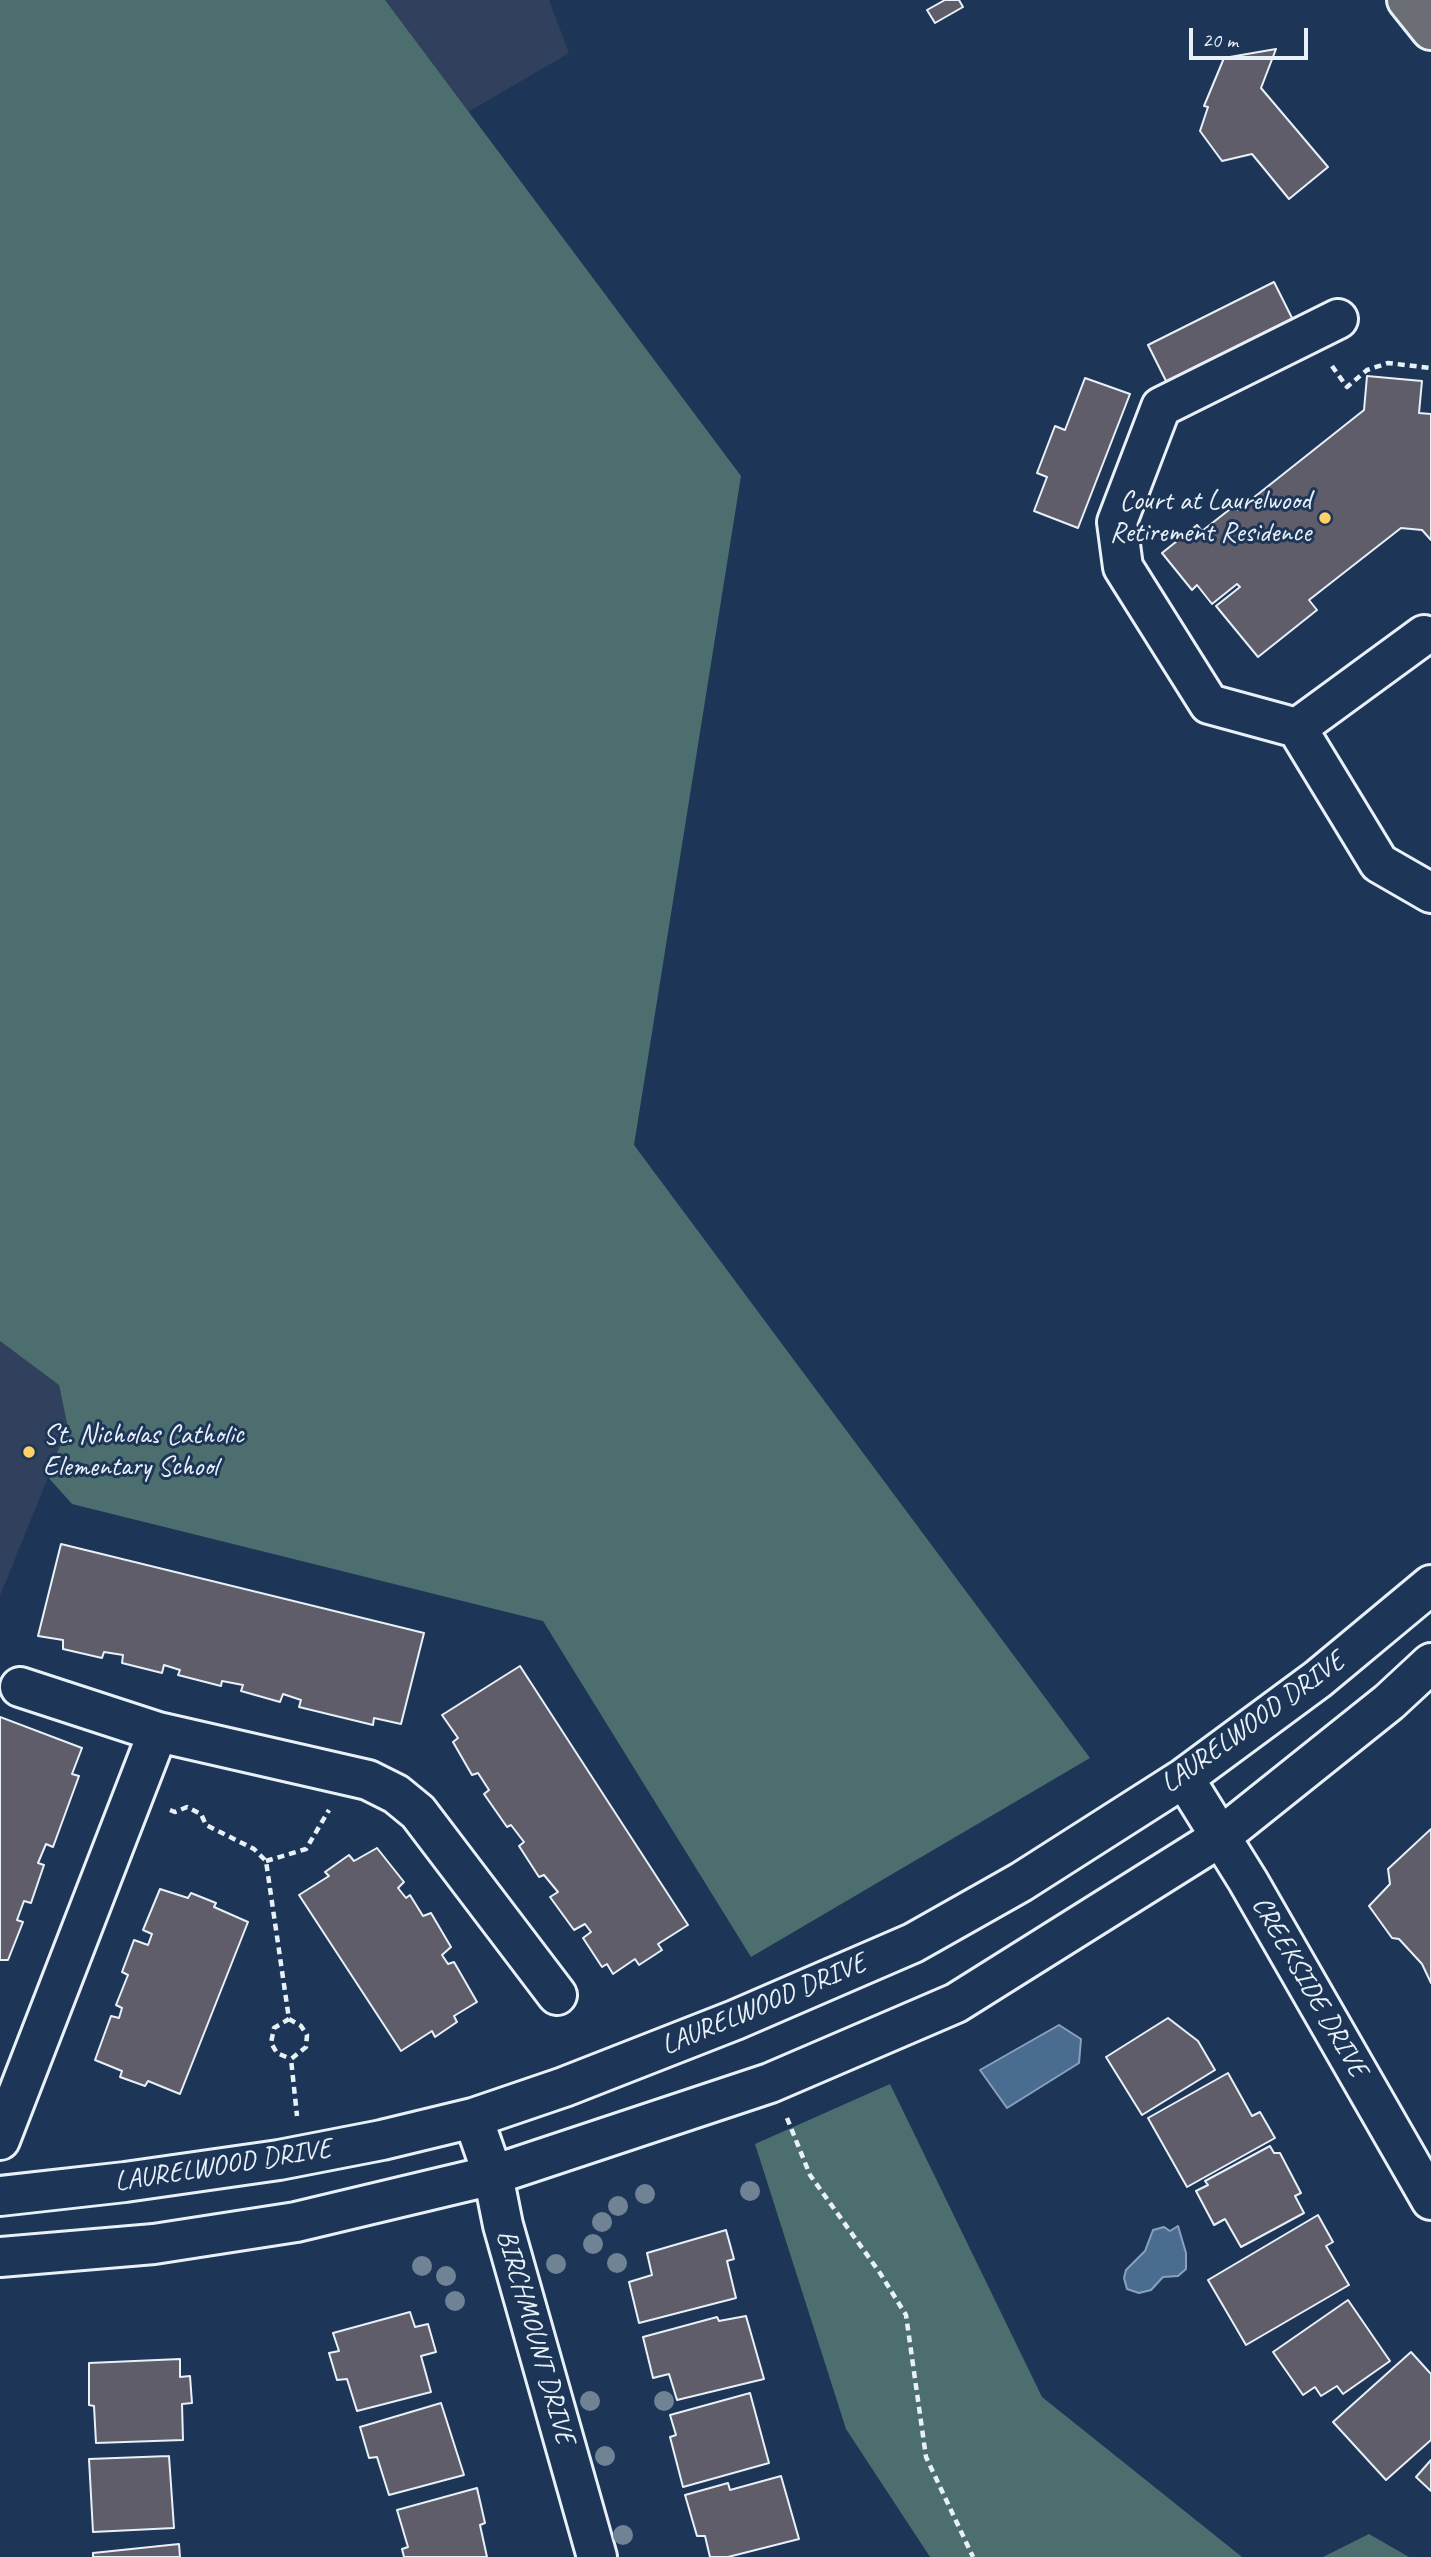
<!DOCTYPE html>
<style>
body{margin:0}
#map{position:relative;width:1431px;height:2557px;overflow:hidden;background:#1d3557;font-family:Caveat,sans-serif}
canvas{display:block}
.scale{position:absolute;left:1189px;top:28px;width:119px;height:32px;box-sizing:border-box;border:4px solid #e8f1f8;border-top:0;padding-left:9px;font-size:21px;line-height:24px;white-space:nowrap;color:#e8f1f8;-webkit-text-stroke:5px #1d3557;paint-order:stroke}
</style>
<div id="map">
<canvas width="1431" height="2557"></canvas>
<div class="scale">20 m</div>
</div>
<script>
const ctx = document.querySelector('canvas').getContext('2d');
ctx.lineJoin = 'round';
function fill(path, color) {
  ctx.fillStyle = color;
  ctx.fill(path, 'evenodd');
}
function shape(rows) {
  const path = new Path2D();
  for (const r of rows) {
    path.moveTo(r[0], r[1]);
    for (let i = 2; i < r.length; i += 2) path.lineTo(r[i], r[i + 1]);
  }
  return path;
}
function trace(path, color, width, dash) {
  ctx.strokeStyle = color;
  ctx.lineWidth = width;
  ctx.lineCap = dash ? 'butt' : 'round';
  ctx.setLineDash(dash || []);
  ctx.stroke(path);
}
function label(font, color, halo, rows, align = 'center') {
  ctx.font = font + ' Caveat,sans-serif';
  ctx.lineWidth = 6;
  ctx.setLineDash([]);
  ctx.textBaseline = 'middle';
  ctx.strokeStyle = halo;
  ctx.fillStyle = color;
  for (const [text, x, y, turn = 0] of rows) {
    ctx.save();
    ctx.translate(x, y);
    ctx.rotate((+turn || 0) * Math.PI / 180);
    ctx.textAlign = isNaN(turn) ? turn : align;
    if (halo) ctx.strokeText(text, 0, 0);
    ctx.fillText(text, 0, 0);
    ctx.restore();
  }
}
const built = shape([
 [385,0,549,0,569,53,468,112],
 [0,1341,59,1385,68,1428,0,1596]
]);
const green = shape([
 [0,0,385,0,741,476,634,1145,1090,1758,751,1957,543,1621,72,1504,47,1476,68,1428,59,1385,0,1341],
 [890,2084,1042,2397,1242,2557,930,2557,846,2429,755,2144],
 [1369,2534,1409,2557,1323,2557]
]);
const water = shape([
 [1059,2025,1081,2039,1079,2063,1007,2108,980,2070,1059,2025],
 [1178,2226,1186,2253,1186,2269,1178,2276,1163,2277,1151,2290,1139,2293,1127,2289,1124,2278,1126,2270,1145,2251,1153,2230,1164,2227,1170,2231,1178,2226]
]);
const building = shape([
 [945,0,959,0,963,7,935,23,927,10,945,0],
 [1276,49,1261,88,1328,167,1289,199,1252,154,1222,161,1200,131,1208,107,1204,106,1224,58,1276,49],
 [1274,282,1295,324,1169,387,1148,345,1274,282],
 [1367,376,1422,381,1419,413,1431,414,1431,540,1422,530,1401,528,1309,600,1317,610,1258,657,1216,606,1240,587,1237,584,1212,604,1197,585,1192,590,1162,553,1197,525,1202,531,1234,506,1238,510,1364,410,1367,376],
 [1085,378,1130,394,1078,528,1034,511,1047,477,1037,473,1055,426,1065,430,1085,378],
 [61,1544,424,1633,401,1724,374,1718,373,1725,299,1707,301,1700,283,1694,280,1702,241,1691,243,1685,222,1681,221,1686,178,1675,180,1670,164,1665,162,1673,122,1663,123,1655,104,1652,102,1658,63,1649,63,1640,38,1636,61,1544],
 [520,1666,688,1925,658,1944,662,1950,639,1965,635,1959,613,1974,607,1964,602,1967,583,1938,591,1932,585,1924,574,1930,550,1897,558,1892,544,1875,539,1877,519,1846,524,1842,511,1825,507,1827,484,1794,489,1790,478,1773,472,1775,453,1742,458,1738,442,1715,520,1666],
 [0,1717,82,1748,72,1774,79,1776,53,1847,46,1844,38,1863,44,1865,31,1903,24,1901,17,1920,23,1922,8,1960,0,1960,0,1717],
 [1431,1829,1431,1983,1422,1964,1399,1939,1392,1938,1369,1906,1390,1884,1388,1869,1431,1829],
 [377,1848,404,1882,398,1888,406,1898,410,1895,423,1916,431,1913,451,1947,442,1955,448,1964,454,1962,477,2002,454,2016,457,2022,435,2037,432,2031,401,2051,299,1895,329,1876,325,1872,349,1855,354,1861,377,1848],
 [160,1889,188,1898,191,1893,216,1903,214,1907,248,1922,180,2094,148,2081,145,2086,120,2077,122,2071,95,2060,111,2016,119,2018,122,2008,116,2005,128,1975,122,1972,134,1940,148,1945,152,1934,143,1930,160,1889],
 [1168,2018,1198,2041,1215,2070,1142,2115,1106,2057,1168,2018],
 [1228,2073,1252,2116,1260,2112,1275,2138,1187,2187,1148,2118,1228,2073],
 [1270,2146,1274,2153,1280,2153,1301,2193,1295,2196,1304,2213,1241,2247,1225,2219,1214,2225,1196,2191,1208,2185,1205,2181,1270,2146],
 [1318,2215,1333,2242,1326,2246,1349,2285,1246,2345,1208,2280,1318,2215],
 [726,2230,734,2259,727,2261,736,2298,639,2323,629,2282,652,2275,647,2253,726,2230],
 [1348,2300,1390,2361,1343,2394,1337,2386,1321,2396,1315,2387,1303,2395,1273,2352,1348,2300],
 [410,2312,415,2327,428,2324,436,2352,421,2356,431,2392,357,2411,347,2379,337,2380,329,2353,339,2351,333,2333,410,2312],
 [746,2316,764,2379,677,2400,669,2374,653,2378,643,2337,717,2317,719,2321,746,2316],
 [1411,2352,1431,2374,1431,2440,1386,2480,1333,2422,1411,2352],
 [180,2359,180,2377,190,2376,192,2403,182,2404,183,2440,96,2443,94,2406,89,2405,89,2363,180,2359],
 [750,2393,769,2463,683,2487,670,2437,676,2435,670,2415,750,2393],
 [441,2403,464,2475,389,2495,377,2457,369,2458,360,2427,441,2403],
 [169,2456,174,2528,93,2532,89,2459,169,2456],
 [1431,2460,1431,2491,1416,2477,1431,2460],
 [781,2476,799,2539,728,2557,710,2557,705,2536,697,2536,685,2495,728,2483,730,2490,781,2476],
 [477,2488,485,2523,480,2525,487,2557,404,2557,402,2549,408,2547,397,2510,477,2488],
 [179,2544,180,2557,93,2557,93,2553,179,2544]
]);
const path = shape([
 [1332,366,1347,387,1367,370,1388,363,1431,368],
 [170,1810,175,1812,187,1807,201,1814,206,1825,254,1849,266,1861,289,2019,274,2028,271,2043,277,2053,291,2059],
 [266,1861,306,1849,329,1810],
 [289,2019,301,2026,307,2035,306,2047,291,2059,297,2116],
 [787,2118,810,2175,880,2273,906,2315,926,2457,973,2557]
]);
const minor = shape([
 [1338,319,1161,407,1117,522,1123,567,1209,704,1297,728,1379,863,1431,893],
 [1297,728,1424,635],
 [20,1687,158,1732],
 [1184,1778,1248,1881,1431,2200],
 [473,2118,493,2175,503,2225,597,2557],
 [0,2140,158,1732,368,1780,396,1794,418,1812,557,1995],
 [0,2196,125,2182,279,2160,382,2140,473,2118,564,2087,735,2020,913,1943,1021,1882,1184,1778,1318,1679,1431,1585],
 [0,2257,154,2244,296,2222,493,2175,770,2083,956,2003,1219,1838,1389,1702,1431,1663]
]);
const major = shape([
 [1407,0,1431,30]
]);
const trees = [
 [750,2191],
 [645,2194],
 [618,2206],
 [602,2222],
 [593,2244],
 [617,2263],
 [556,2264],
 [422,2266],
 [446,2276],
 [455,2301],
 [590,2401],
 [664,2401],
 [605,2456],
 [623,2535]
];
const markers = [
 [1325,518,7,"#ffd166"],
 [29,1452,7,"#ffd166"]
];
const poiNames = [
 ["Court at Laurelwood",1311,502],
 ["Retirement Residence",1311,534],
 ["St. Nicholas Catholic",43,1436,"left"],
 ["Elementary School",43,1468,"left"]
];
const streetNames = [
 ["LAURELWOOD DRIVE",1253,1723,-36],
 ["CREEKSIDE DRIVE",1309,1987,60],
 ["LAURELWOOD DRIVE",764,2005,-23],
 ["LAURELWOOD DRIVE",223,2166,-9],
 ["BIRCHMOUNT DRIVE",535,2337,74]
];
fill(built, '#31415d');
fill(green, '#4d6e6e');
fill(water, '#4b6c91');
trace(water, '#8aa1ba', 2);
fill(building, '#605d6b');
trace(building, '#e8f1f8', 2);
trace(minor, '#e8f1f8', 44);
trace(major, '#e8f1f8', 44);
trace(path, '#e8f1f8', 4.5, [7, 5]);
trace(minor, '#1d3557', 38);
trace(major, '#6b6f75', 38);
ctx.fillStyle = '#6f8395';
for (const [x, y] of trees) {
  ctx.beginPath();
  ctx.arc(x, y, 10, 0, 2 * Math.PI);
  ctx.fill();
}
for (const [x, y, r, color] of markers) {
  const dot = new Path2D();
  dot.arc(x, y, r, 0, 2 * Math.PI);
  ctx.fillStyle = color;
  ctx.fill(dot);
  trace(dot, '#1d3557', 2.5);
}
label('28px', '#e8f1f8', '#1d3557', poiNames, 'right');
label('28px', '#e8f1f8', '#1d3557', streetNames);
</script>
